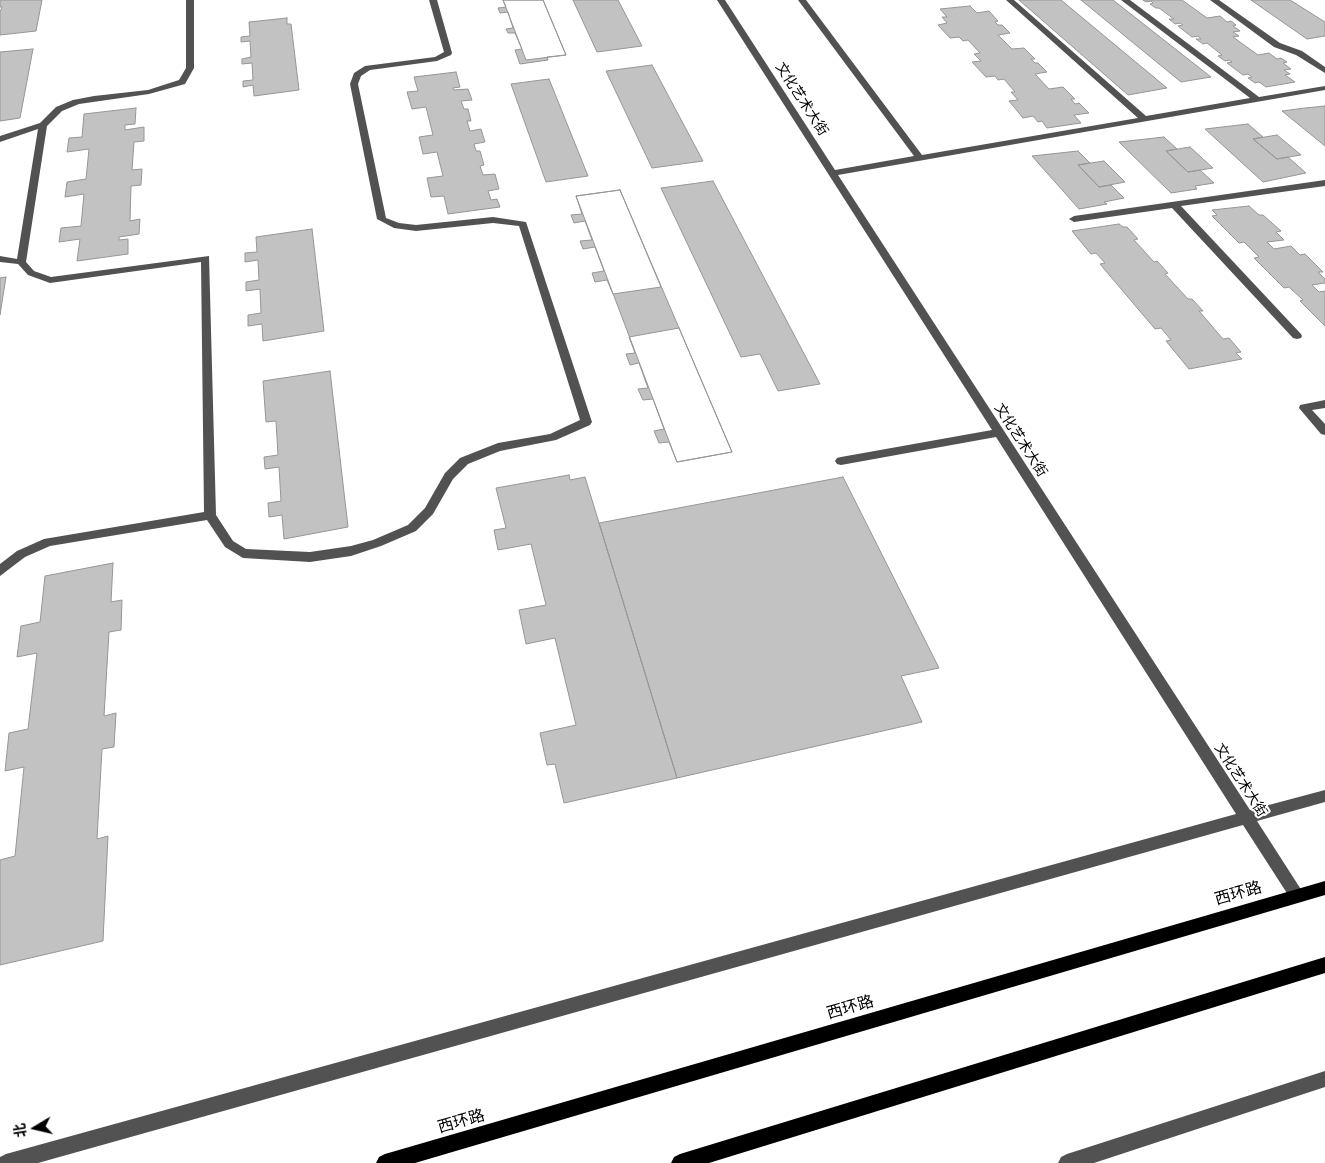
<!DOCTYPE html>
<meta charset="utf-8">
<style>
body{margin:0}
#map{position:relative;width:1325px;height:1163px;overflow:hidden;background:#fff;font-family:Ubuntu,"Noto Sans SC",sans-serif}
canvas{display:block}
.north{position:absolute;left:10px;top:1103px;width:50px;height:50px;-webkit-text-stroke:4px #fff;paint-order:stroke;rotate:261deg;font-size:14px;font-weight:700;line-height:20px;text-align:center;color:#000}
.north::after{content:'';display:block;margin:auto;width:18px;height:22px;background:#000;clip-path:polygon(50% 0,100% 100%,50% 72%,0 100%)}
</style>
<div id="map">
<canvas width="1325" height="1163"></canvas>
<div class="north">北</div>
</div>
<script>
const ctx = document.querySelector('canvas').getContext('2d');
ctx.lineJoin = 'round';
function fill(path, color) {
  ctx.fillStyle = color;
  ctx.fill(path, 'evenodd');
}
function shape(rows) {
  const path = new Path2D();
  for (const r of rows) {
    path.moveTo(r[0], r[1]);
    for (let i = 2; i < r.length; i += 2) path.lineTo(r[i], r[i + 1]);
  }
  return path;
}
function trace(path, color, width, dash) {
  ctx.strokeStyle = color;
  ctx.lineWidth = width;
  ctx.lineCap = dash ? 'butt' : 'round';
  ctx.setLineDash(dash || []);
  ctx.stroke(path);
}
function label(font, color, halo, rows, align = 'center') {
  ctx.font = font + ' Ubuntu,"Noto Sans SC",sans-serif';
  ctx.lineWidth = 4;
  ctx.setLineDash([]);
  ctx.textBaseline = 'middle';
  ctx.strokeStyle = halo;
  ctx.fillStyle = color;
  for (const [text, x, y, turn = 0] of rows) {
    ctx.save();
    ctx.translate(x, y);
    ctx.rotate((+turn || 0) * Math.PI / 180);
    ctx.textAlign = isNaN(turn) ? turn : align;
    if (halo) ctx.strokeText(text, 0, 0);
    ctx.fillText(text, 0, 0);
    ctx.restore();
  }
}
const building = shape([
 [0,0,42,0,36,31,0,35,0,12,2,7,0,7,0,0],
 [503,0,543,0,566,55,547,57,548,60,520,64,515,50,522,49,515,33,508,33,506,29,513,28,508,12,500,13,498,8,506,7,503,0],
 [503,0,543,0,566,55,526,60,503,0],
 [573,0,618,0,642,46,597,52,573,0],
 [1019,0,1061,0,1167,88,1128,95,1019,0],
 [1081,0,1113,0,1211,77,1181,82,1081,0],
 [1143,0,1182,0,1207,18,1220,16,1227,22,1231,21,1236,25,1233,26,1240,31,1233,32,1239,36,1233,37,1258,55,1269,53,1277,59,1281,58,1287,62,1283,63,1291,69,1284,70,1290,74,1285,75,1295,82,1266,87,1259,82,1255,83,1248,78,1252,77,1248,74,1243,75,1227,63,1232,62,1229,60,1225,61,1218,56,1222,55,1207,43,1203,44,1196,39,1201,39,1198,36,1192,37,1178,26,1183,25,1180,23,1175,24,1169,19,1174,19,1159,8,1156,8,1150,4,1153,3,1151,1,1146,2,1143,0],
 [1251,0,1290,0,1325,22,1325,36,1307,39,1251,0],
 [970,6,977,13,989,11,998,21,995,22,998,25,1002,25,1010,33,998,35,1012,49,1024,48,1035,59,1031,59,1035,63,1038,63,1047,72,1035,74,1049,89,1063,87,1075,99,1071,99,1075,104,1079,103,1089,113,1074,115,1081,123,1047,128,1042,121,1038,122,1033,116,1023,118,1009,101,1018,100,1011,92,1015,92,1004,79,998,80,995,76,986,77,972,62,981,61,974,54,980,53,968,40,963,41,959,37,950,38,938,25,947,23,942,17,947,17,940,9,970,6],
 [287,18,287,24,291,24,299,90,254,96,253,85,243,87,243,81,253,80,252,63,242,64,242,59,251,57,250,41,241,42,241,37,250,36,249,22,287,18],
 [33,49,20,118,0,121,0,52,33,49],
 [652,65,703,161,652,168,606,71,652,65],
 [456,72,460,87,453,88,454,90,468,89,472,100,461,101,464,109,468,109,471,121,467,121,470,131,481,129,485,142,474,144,476,151,480,151,484,165,480,166,483,175,495,174,499,189,488,191,491,200,497,199,500,207,448,214,444,196,431,197,427,178,443,176,437,152,423,154,419,137,433,135,426,107,412,109,407,92,418,91,414,77,456,72],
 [549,79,588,176,546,182,511,84,549,79],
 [1325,106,1325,146,1282,111,1305,108,1325,106],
 [136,108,135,124,125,125,125,130,144,127,144,141,134,142,132,170,142,169,141,185,131,186,130,221,140,219,139,234,119,237,119,240,128,239,128,254,77,261,80,239,59,242,61,228,81,226,84,194,65,197,67,182,86,179,89,149,67,152,69,138,82,137,84,114,136,108],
 [1248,124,1263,137,1253,139,1277,159,1288,157,1306,173,1263,182,1205,129,1248,124],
 [1277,135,1301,155,1277,159,1253,139,1277,135],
 [1164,137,1177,149,1166,151,1188,172,1200,170,1214,183,1195,186,1197,189,1171,193,1119,142,1164,137],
 [1190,147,1213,168,1188,172,1166,151,1190,147],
 [1078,151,1090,163,1078,165,1099,187,1111,185,1124,198,1104,202,1107,204,1079,209,1032,156,1078,151],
 [1104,161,1125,182,1099,187,1078,165,1104,161],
 [713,181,820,384,778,391,760,354,741,357,661,188,713,181],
 [620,190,661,287,613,294,607,280,595,282,592,273,604,271,595,247,583,249,580,241,592,240,585,221,574,223,571,215,582,214,576,196,620,190],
 [620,190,679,328,732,452,677,462,576,196,620,190],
 [1249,206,1259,215,1263,215,1281,231,1276,232,1284,240,1267,242,1274,249,1291,246,1300,255,1305,254,1323,272,1318,272,1325,279,1325,283,1312,285,1319,292,1325,291,1325,326,1300,301,1303,300,1289,287,1284,288,1254,258,1259,257,1244,242,1239,243,1212,216,1217,215,1212,210,1249,206],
 [1119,224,1123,227,1127,227,1138,239,1134,240,1154,262,1157,261,1168,273,1165,274,1188,299,1192,299,1203,311,1199,311,1223,339,1229,338,1241,352,1236,353,1242,359,1189,369,1166,341,1171,340,1161,328,1155,329,1100,264,1105,263,1096,253,1091,254,1072,231,1119,224],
 [312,229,324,331,263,341,262,324,248,326,248,315,261,313,260,289,246,291,246,282,259,280,258,260,245,262,245,253,257,252,256,237,312,229],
 [6,277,0,315,0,278,6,277],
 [679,328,732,452,677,462,669,442,659,443,654,431,664,429,653,399,643,400,638,389,648,388,639,363,630,365,626,354,635,353,629,337,679,328],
 [330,371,348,527,284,539,282,515,269,517,268,503,281,501,279,467,265,469,264,457,278,455,276,421,266,422,263,381,330,371],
 [569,475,570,480,585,477,677,778,564,803,555,764,547,765,540,733,576,725,555,638,526,644,519,610,546,605,531,544,498,550,494,530,506,528,496,488,569,475],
 [843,477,939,668,901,676,922,722,677,778,599,523,843,477],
 [113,563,111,602,122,600,121,630,109,632,104,716,116,713,114,747,102,749,97,839,108,836,103,941,0,965,0,860,15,856,24,767,5,771,9,733,28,729,37,653,17,657,21,626,40,622,45,576,113,563]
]);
const minor = shape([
 [186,0,194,0,194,68,185,84,149,94,79,104,62,111,47,126,26,262,34,271,51,277,209,256,216,515,233,541,246,549,310,552,351,546,373,540,408,525,425,508,445,473,460,458,498,443,550,434,580,420,519,226,493,223,416,231,394,228,377,219,350,84,354,73,365,66,435,57,444,52,429,0,437,0,452,53,451,55,437,61,370,70,361,76,358,84,386,218,399,223,416,225,493,217,526,222,592,422,590,425,556,440,500,451,468,464,453,479,433,514,416,531,381,546,351,556,310,562,243,558,225,547,207,520,50,546,25,557,0,576,0,564,17,551,44,539,204,512,201,262,50,283,28,275,18,264,0,262,0,256,17,259,38,129,0,142,0,136,40,123,56,107,73,100,94,96,148,90,179,80,186,68,186,0],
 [717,0,725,0,835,170,914,156,798,0,806,0,922,155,1138,118,1006,0,1014,0,1146,116,1250,98,1121,0,1130,0,1259,97,1325,86,1325,90,838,175,1250,810,1325,790,1325,802,1257,821,1302,891,1305,896,1302,901,1297,903,1292,901,1243,825,38,1163,0,1163,0,1157,6,1154,1236,814,996,437,841,465,837,464,835,461,837,458,841,457,992,430,717,0],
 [1210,0,1219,0,1280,43,1302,51,1325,67,1325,73,1296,55,1274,47,1210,0],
 [1325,180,1325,186,1181,206,1301,334,1302,336,1301,338,1297,339,1293,338,1172,208,1074,222,1069,219,1074,216,1325,180],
 [1325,400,1325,408,1312,410,1325,424,1325,435,1321,434,1299,408,1300,405,1325,400],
 [1325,1071,1325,1087,1094,1163,1058,1163,1061,1157,1067,1154,1325,1071]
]);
const major = shape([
 [1325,881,1325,895,415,1163,376,1163,379,1157,385,1154,1325,881],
 [1325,957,1325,973,709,1163,671,1163,674,1157,680,1154,1325,957]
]);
const streetNames = [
 ["文化艺术大街",802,99,57],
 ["文化艺术大街",1021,440,57],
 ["文化艺术大街",1241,780,57]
];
const nearStreetnames = [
 ["西环路",1238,893,-16],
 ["西环路",850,1007,-16],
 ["西环路",461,1121,-16]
];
fill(building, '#c2c2c2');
trace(building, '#969696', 1);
fill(minor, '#525252');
fill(major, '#000');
label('14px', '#000', '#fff', streetNames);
label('16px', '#000', '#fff', nearStreetnames);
</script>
